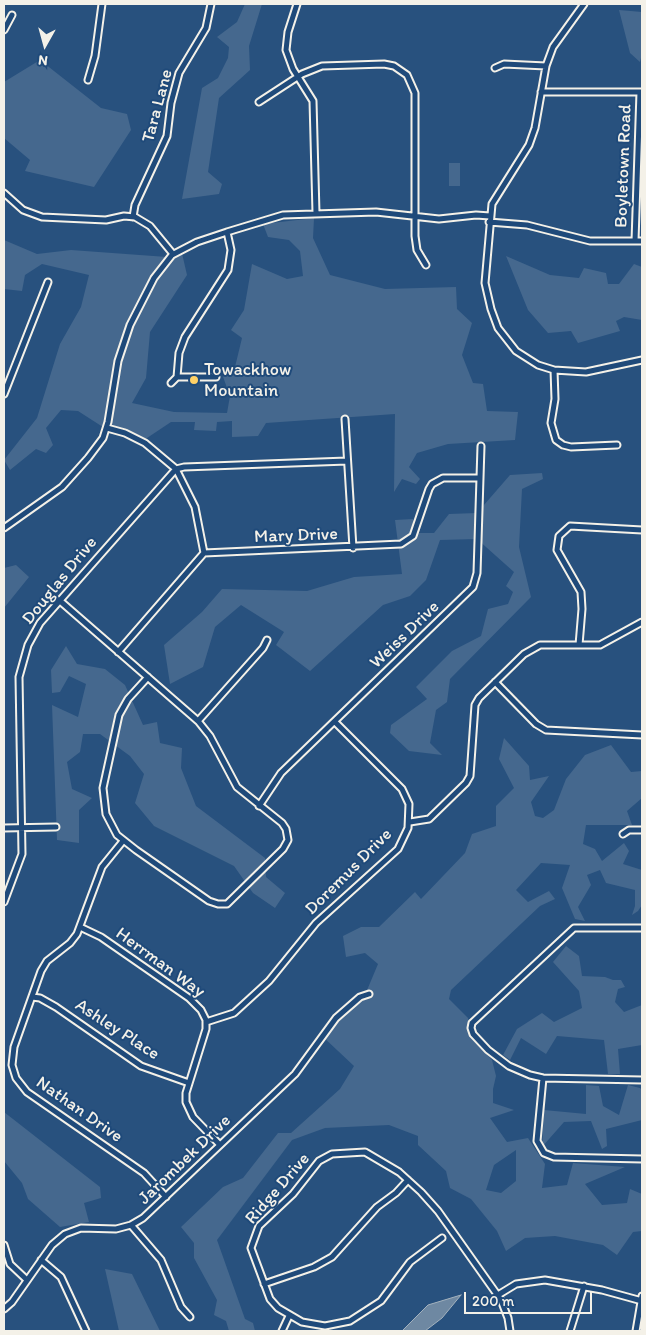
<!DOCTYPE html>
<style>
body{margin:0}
#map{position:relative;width:646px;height:1335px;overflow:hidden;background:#28517e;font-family:Itim,sans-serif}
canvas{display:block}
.frame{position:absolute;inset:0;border:5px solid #f4f1e8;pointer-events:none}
.north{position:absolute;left:20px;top:20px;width:50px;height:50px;-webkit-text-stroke:4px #1f4a7a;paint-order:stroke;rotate:187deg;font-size:14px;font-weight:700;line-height:20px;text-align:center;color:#f4f1e8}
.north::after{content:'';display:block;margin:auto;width:18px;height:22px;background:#f4f1e8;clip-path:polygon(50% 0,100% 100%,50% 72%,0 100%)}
.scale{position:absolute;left:464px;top:1292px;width:128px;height:22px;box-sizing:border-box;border:2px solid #f4f1e8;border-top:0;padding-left:6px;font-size:15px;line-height:18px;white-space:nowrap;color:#f4f1e8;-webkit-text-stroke:4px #1f4a7a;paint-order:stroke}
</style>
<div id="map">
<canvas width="646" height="1335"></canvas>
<div class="frame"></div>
<div class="north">N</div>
<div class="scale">200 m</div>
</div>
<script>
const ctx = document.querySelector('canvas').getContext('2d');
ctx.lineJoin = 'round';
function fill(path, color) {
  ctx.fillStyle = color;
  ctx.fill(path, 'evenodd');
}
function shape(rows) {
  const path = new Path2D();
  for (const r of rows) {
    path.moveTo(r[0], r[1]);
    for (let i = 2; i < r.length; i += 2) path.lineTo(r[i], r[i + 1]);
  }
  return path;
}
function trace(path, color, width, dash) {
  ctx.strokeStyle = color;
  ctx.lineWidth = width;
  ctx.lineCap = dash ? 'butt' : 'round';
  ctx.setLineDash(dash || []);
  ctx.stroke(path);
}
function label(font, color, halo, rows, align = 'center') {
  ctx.font = font + ' Itim,sans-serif';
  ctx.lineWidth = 4;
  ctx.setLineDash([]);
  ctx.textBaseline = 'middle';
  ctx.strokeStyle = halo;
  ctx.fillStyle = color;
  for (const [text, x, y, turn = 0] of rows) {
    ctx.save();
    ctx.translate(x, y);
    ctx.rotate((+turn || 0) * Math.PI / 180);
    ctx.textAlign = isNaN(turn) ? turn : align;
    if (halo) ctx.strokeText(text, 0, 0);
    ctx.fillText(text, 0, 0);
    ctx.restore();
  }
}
const green = shape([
 [245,4,262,4,249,46,250,70,219,98,208,172,222,184,219,194,182,199,202,88,218,78,228,58,229,47,217,37,237,22],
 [619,10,642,12,642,54,640,62,630,53],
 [40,60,101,108,127,114,131,130,94,187,25,171,30,160,4,138,4,82],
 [449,163,460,163,460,186,449,186],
 [314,218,313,238,330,275,385,289,456,287,457,309,472,323,462,355,473,383,483,384,487,411,518,412,515,440,448,444,417,453,409,467,420,479,416,484,402,479,394,492,395,414,266,423,258,436,232,437,232,421,217,422,216,431,194,430,195,422,171,422,141,442,106,429,78,411,61,410,46,428,53,445,46,453,36,449,10,470,4,460,37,418,60,344,81,307,89,275,42,264,25,275,22,291,4,289,4,240,37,254,71,250,167,257,181,249,187,275,150,332,146,378,132,403,174,412,227,413,230,396,222,374,235,367,242,338,231,330,244,310,252,264,287,279,303,276,300,251,289,240,268,237,263,224],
 [506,256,550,275,579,278,584,268,606,273,608,284,619,284,634,264,642,267,642,320,624,317,616,321,620,331,578,343,571,331,548,333,528,310],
 [542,473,543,479,522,489,519,547,531,597,450,679,447,702,436,710,430,743,442,755,409,751,390,733,391,725,427,699,416,687,452,651,481,636,488,609,508,604,513,592,506,586,514,572,477,539,440,540,426,580,410,596,383,605,310,671,276,645,284,632,241,605,215,627,203,667,170,684,164,645,202,612,222,589,307,591,354,577,402,574,395,520,413,519,415,533,434,533,449,514,477,513,510,475],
 [16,565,29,577,4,608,4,568],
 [66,646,77,664,105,669,125,685,143,725,157,722,160,743,182,748,181,768,196,806,265,858,266,877,285,893,275,908,253,893,234,866,154,826,135,803,144,774,130,756,100,734,83,734,80,752,67,762,72,789,92,798,79,810,79,843,57,840,52,705,78,717,86,684,69,676,60,692,52,693,51,670],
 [504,738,529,766,530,780,549,776,531,802,535,816,543,818,554,810,566,779,585,755,611,745,631,772,642,771,642,798,627,811,632,825,586,825,583,844,595,849,602,861,624,843,629,851,623,864,642,870,642,905,638,911,632,915,635,906,635,890,606,883,600,870,587,875,591,885,578,907,585,921,575,919,562,888,570,865,541,863,516,890,528,902,549,891,555,899,540,906,451,990,449,999,468,1018,472,1039,492,1060,496,1076,493,1089,493,1103,514,1110,490,1118,507,1142,528,1138,545,1164,542,1188,567,1185,573,1163,625,1167,585,1184,602,1205,627,1203,630,1189,642,1194,642,1231,633,1232,617,1255,603,1245,555,1236,525,1238,506,1251,497,1231,471,1199,450,1188,446,1171,418,1145,418,1136,389,1125,325,1128,292,1140,217,1240,245,1319,253,1323,255,1331,229,1331,226,1321,214,1315,217,1300,194,1258,194,1243,181,1227,223,1187,243,1178,278,1133,291,1133,340,1089,354,1066,321,1035,356,1001,365,995,378,964,365,953,346,957,343,936,361,927,379,927,415,892,421,899,465,853,472,834,496,826,496,806,514,788,499,759],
 [516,1150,516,1181,501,1193,486,1190,494,1165],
 [566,946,579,956,582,976,605,977,613,980,621,980,625,987,618,989,615,1002,624,1012,642,1005,642,1045,618,1049,620,1074,608,1074,604,1040,557,1036,546,1054,521,1038,510,1060,503,1055,517,1029,542,1013,554,1022,582,1008,579,991,553,962],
 [586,1085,599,1086,603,1106,619,1115,628,1085,640,1088,642,1090,642,1120,606,1129,607,1146,602,1149,591,1121,564,1122,542,1147,544,1110,586,1114],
 [4,1112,100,1187,101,1198,84,1203,89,1222,60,1227,28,1199,22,1183,4,1161],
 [105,1269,132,1274,160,1331,119,1331]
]);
const water = shape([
 [461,1295,442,1318,425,1331,402,1331,428,1305,461,1295]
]);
const street = shape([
 [297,4,288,32,286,50,293,69,313,101,316,213],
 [584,4,553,47,546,66,535,128,529,145,492,204,485,283,491,309,498,328,516,351,538,365,554,370,586,372,642,360],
 [4,30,12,15],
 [495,68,504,64,546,66],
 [88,80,95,56,102,4],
 [541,92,642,92],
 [259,102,302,74,322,66,384,64,394,66,407,75,415,93,415,236,417,250,426,265],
 [4,193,23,210,42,217,106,220,124,216,135,217,150,226,173,254],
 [133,217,135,205,167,136,171,103,179,73,206,28,211,4],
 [489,222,527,225,590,241,642,241],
 [635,241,640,92],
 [554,370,555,399,551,423,556,440,563,445,571,447,617,445],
 [177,377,216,377],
 [171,383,177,377,179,353,185,337,228,270,231,250,227,232],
 [4,394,48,282],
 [345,419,353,548],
 [107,428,125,433,145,443,176,469,195,507,204,553],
 [4,528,62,487,88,458,103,438,108,422,118,361,130,325,154,278,172,255,197,242,227,232,283,215,376,212,439,219,476,215,490,216],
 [59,600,198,721,210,736,237,787,282,823,286,829,288,840,283,849,227,904,218,904,209,901,136,850,117,835,106,814,103,788,119,715,128,699,148,677],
 [579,645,582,609,581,592,557,550,559,536,570,526,642,530],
 [118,652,204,553,401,544,413,536,429,489,432,484,443,478,479,478],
 [495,682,536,724,546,730,642,735],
 [198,721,263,648,267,640],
 [259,806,281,773,473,587,477,573,481,446],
 [410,822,429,819,466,783,470,776,475,705,479,698,524,654,540,645,600,645,642,622],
 [4,828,56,827],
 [623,834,629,830,642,830],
 [123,841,102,867,77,934,70,943,47,961,41,971,14,1047,12,1065,16,1078,27,1092,144,1173,166,1197],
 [4,902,22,854,19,677,28,645,40,623,176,469,184,467,347,461],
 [80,927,101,937,189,998,201,1010,206,1020,206,1029,186,1093,186,1102,193,1117,220,1145],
 [642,928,574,928,472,1023,471,1028,473,1034,488,1050,509,1066,530,1075,543,1078,642,1080],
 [32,997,40,998,56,1007,141,1066,189,1083],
 [206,1022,234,1013,269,981,316,923,398,849,408,828,409,804,402,789,335,722],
 [543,1078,537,1141,544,1153,554,1157,642,1159],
 [131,1225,161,1260,181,1307,190,1317],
 [442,1238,410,1262,381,1301,350,1321,325,1326,302,1322,278,1308,270,1299,251,1248,259,1226,293,1194,319,1161,332,1154,365,1152,399,1172,421,1192,438,1211,501,1300,508,1318,510,1331],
 [4,1245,10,1264,27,1280],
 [41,1260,61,1277,86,1331],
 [264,1284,314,1267,332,1257,377,1207,396,1193,408,1180],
 [498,1295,516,1284,545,1280,602,1290,642,1301],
 [4,1309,12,1302,52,1245,65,1234,81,1228,116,1229,131,1225,143,1218,295,1074,336,1018,360,997,369,994],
 [282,1331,289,1316],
 [570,1331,584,1286],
 [636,1331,642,1296]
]);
const markers = [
 [194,380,5,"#ffd166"]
];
const streetNames = [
 ["Tara Lane",158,106,-75],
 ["Boyletown Road",624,166,-88],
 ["Mary Drive",296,536,-2],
 ["Douglas Drive",60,581,-51],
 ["Weiss Drive",405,635,-44],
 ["Doremus Drive",349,872,-45],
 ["Herrman Way",160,963,36],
 ["Ashley Place",117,1030,33],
 ["Nathan Drive",79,1110,35],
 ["Jarombek Drive",185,1160,-44],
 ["Ridge Drive",278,1189,-49]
];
const poiNames = [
 ["Towackhow",204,370],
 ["Mountain",204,391]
];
fill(green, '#45688e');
fill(water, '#6e88a2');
trace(water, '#a4b2be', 1);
trace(street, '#f4f1e8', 9);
trace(street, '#1f4a7a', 5);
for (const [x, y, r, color] of markers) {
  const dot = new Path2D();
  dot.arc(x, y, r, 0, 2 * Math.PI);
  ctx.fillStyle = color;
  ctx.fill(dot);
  trace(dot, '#1f4a7a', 2);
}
label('18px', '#f4f1e8', '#1f4a7a', streetNames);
label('18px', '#f4f1e8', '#1f4a7a', poiNames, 'left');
</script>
